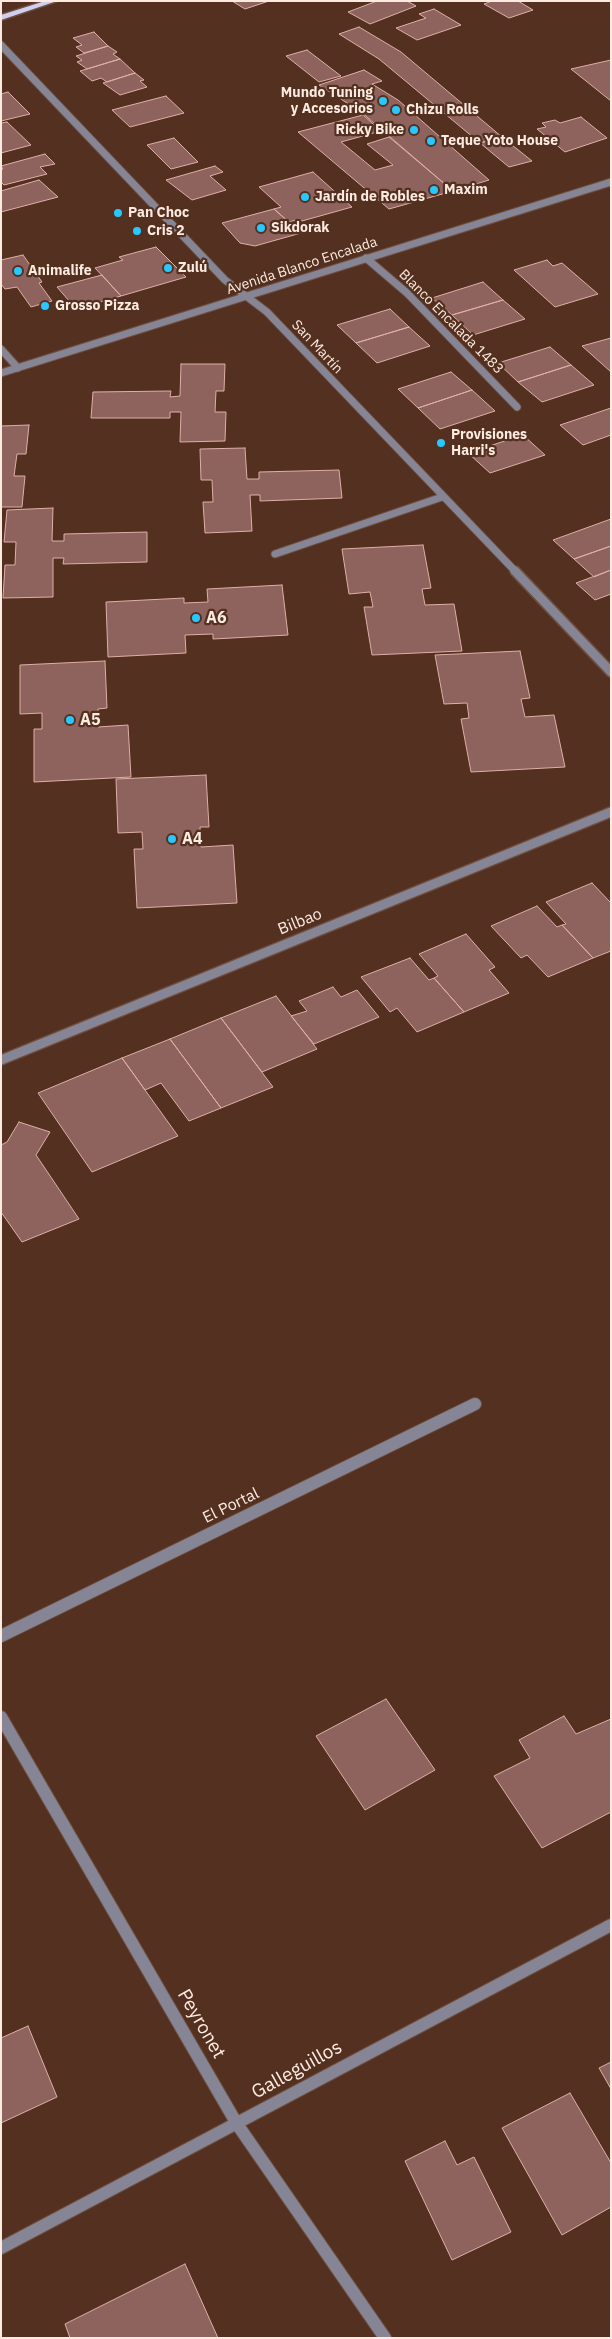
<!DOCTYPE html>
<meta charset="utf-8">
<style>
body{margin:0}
#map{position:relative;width:612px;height:2339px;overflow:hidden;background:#53301f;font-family:"IBM Plex Sans",sans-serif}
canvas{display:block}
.frame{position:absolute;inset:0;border:2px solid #fdebe2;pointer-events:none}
</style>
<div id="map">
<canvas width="612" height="2339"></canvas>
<div class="frame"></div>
</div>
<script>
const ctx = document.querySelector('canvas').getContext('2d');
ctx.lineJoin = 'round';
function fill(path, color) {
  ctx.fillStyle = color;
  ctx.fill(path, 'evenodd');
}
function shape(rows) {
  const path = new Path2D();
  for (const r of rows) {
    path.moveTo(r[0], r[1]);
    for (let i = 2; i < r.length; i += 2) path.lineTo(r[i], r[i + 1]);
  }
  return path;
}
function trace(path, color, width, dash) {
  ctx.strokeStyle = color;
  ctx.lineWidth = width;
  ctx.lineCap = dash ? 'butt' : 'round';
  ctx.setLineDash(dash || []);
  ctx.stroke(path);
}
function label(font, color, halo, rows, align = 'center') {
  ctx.font = font + ' "IBM Plex Sans",sans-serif';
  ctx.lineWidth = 4.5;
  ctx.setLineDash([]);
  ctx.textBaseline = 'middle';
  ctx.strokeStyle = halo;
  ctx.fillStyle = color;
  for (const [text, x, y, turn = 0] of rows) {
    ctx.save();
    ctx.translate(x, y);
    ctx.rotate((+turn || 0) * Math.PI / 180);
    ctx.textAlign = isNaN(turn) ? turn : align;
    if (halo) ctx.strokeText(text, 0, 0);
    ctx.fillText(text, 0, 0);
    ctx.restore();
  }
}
const building = shape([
 [232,1,269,1,245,9,232,1],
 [377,1,407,1,416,6,370,24,348,12,377,1],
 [492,1,518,1,533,10,509,18,484,4,492,1],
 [434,9,461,25,417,40,396,28,426,18,419,14,434,9],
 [359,27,401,52,502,137,480,143,379,59,339,34,359,27],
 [94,32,108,46,84,53,76,47,82,45,73,38,94,32],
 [108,46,117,52,113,54,120,59,87,69,77,62,82,60,76,56,108,46],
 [307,50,341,76,319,82,286,56,307,50],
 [120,59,135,73,107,82,101,78,92,81,80,71,120,59],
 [611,60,611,101,571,69,611,60],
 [364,70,382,81,372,84,398,100,489,180,453,191,361,112,319,85,364,70],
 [135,73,144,80,140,81,147,87,120,95,103,83,135,73],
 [8,92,30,114,1,121,1,94,8,92],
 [166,96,184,113,130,127,112,110,166,96],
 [363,115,381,131,341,142,375,170,393,165,367,144,389,137,453,191,389,209,298,132,363,115],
 [581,117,607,138,565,152,537,129,546,127,542,123,555,120,560,123,581,117],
 [7,122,31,145,1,153,1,123,7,122],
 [502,137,532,161,509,167,480,143,502,137],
 [174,138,198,162,171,169,147,145,174,138],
 [45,154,55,164,40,167,47,174,4,185,1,182,1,169,3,169,1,166,45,154],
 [215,166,223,172,210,176,226,190,192,200,166,180,215,166],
 [313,172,352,207,302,221,299,219,289,222,274,209,281,207,259,187,313,172],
 [39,180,58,197,1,212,1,191,39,180],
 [274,209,301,233,255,246,240,243,222,223,274,209],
 [156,247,186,277,121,296,95,268,123,260,119,257,156,247],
 [23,255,42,282,39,283,52,301,31,307,17,287,5,289,1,284,1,260,23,255],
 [547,260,553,266,562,263,598,294,555,307,514,270,547,260],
 [102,275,121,296,76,309,57,287,102,275],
 [483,282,503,300,452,315,432,298,483,282],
 [503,300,525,319,473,335,452,315,503,300],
 [390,309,409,327,356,343,337,325,390,309],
 [409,327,430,346,377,363,356,343,409,327],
 [611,338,611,372,582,346,611,338],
 [550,347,571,365,518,382,498,363,550,347],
 [181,364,225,364,224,391,216,391,215,412,226,412,225,441,180,442,181,412,170,412,170,418,91,418,93,392,171,391,170,397,180,396,181,364],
 [571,365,594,385,542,402,518,382,571,365],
 [451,372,472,390,418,408,398,389,451,372],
 [472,390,495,411,440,429,418,408,472,390],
 [611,408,611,435,583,445,560,425,611,408],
 [29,425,26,454,17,454,14,476,25,476,22,507,1,507,1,426,29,425],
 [523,435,545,455,490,473,468,453,523,435],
 [245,448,247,479,259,479,259,472,339,470,342,498,260,501,260,495,250,495,252,531,205,533,203,502,213,502,212,480,201,480,200,449,245,448],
 [53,508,52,541,64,541,64,534,147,532,147,562,63,564,64,558,53,558,53,597,3,598,5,565,15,565,16,542,4,542,7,510,53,508],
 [611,519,611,546,574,559,553,540,611,519],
 [423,545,431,588,422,589,425,605,454,604,462,651,372,655,364,607,373,607,370,592,349,594,342,549,423,545],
 [611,546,611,570,594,577,574,559,611,546],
 [611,570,611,594,595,600,576,583,611,570],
 [282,585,288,635,213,639,213,634,185,635,186,653,108,657,106,602,184,598,184,603,208,602,207,589,282,585],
 [520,651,530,698,521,699,525,717,554,715,565,767,471,772,461,719,469,718,467,703,444,704,435,655,520,651],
 [105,661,107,708,98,709,98,727,128,725,131,777,34,782,34,729,42,729,42,713,20,714,20,665,105,661],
 [206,775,209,827,200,827,201,847,233,845,237,903,137,908,134,849,143,849,142,832,118,833,116,779,206,775],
 [592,883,611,903,611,951,593,958,562,925,566,924,546,902,592,883],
 [537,906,557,927,562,925,593,958,548,977,527,955,521,958,491,926,537,906],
 [466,934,495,967,489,970,509,993,464,1012,434,978,438,976,419,954,466,934],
 [410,958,429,980,434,978,464,1012,417,1032,397,1008,390,1012,361,977,410,958],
 [333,987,341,997,357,990,379,1017,314,1044,291,1016,307,1011,299,1001,333,987],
 [276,996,317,1049,262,1072,221,1018,276,996],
 [221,1018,273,1087,221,1108,170,1039,221,1018],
 [170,1039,221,1108,189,1121,161,1083,145,1090,122,1058,170,1039],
 [122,1058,178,1136,92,1172,38,1093,122,1058],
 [19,1122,50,1132,36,1155,79,1219,22,1242,1,1212,1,1145,7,1142,19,1122],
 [386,1699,435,1770,365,1810,316,1736,386,1699],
 [564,1716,576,1734,611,1719,611,1812,542,1848,494,1776,530,1758,519,1740,564,1716],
 [28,2026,57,2097,1,2123,1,2038,28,2026],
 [611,2062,611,2089,599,2068,611,2062],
 [570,2093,611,2163,611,2207,562,2235,502,2128,570,2093],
 [445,2141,457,2165,474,2157,511,2232,452,2260,405,2161,445,2141],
 [185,2264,218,2338,70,2338,65,2324,185,2264]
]);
const service = shape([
 [1,349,18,368],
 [275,554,442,497]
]);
const minorFar2 = shape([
 [1,45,225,280,267,312,516,572],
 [366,258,407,293,517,407]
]);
const minorFar1 = shape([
 [515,571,611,672],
 [1,1060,611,812]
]);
const minor = shape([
 [1,1636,475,1404],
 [1,1717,237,2124,385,2338],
 [1,2248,611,1925]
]);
const tertiary = shape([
 [1,373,611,182]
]);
const primary = shape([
 [45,1,57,1,1,20,1,15,45,1]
]);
const markers = [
 [383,101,5,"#28c8ff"],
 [396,110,5,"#28c8ff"],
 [414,130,5,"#28c8ff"],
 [431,141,5,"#28c8ff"],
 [434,190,5,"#28c8ff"],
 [305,197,5,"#28c8ff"],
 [118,213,5,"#28c8ff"],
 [261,228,5,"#28c8ff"],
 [137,231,5,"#28c8ff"],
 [168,268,5,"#28c8ff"],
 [18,271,5,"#28c8ff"],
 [45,306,5,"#28c8ff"],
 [441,443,5,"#28c8ff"],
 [196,618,5,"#28c8ff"],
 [70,720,5,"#28c8ff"],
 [172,839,5,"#28c8ff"]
];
const farPoinames = [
 ["Mundo Tuning",373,93,"right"],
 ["y Accesorios",373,109,"right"],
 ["Chizu Rolls",406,110],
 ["Ricky Bike",404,130,"right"],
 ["Teque Yoto House",441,141],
 ["Maxim",444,190],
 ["Jardín de Robles",315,197],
 ["Pan Choc",128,213],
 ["Sikdorak",271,228],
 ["Cris 2",147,231],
 ["Zulú",178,268],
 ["Animalife",28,271],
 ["Grosso Pizza",55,306],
 ["Provisiones",451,435],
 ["Harri's",451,451]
];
const farStreetnames = [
 ["Avenida Blanco Encalada",302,266,-18],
 ["Blanco Encalada 1483",451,322,45],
 ["San Martín",317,347,47]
];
const poiNames = [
 ["A6",206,618],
 ["A5",80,720],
 ["A4",182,839]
];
const streetNames = [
 ["Bilbao",300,922,-22],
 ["El Portal",231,1506,-26]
];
const nearStreetnames = [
 ["Peyronet",201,2024,60],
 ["Galleguillos",297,2070,-29]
];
fill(building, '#8f635d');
trace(building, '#dfafa8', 1);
trace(service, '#6e4e3e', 9);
trace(minorFar2, '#6e4e3e', 9);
trace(minorFar1, '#6e4e3e', 12);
trace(minor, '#6e4e3e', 14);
trace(tertiary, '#6e4e3e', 9);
trace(primary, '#6e4e3e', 3);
trace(service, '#868596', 7);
trace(minorFar2, '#868596', 7);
trace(minorFar1, '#868596', 9);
trace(minor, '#868596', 12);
trace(tertiary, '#868596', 7);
fill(primary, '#d0cff2');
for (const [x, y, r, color] of markers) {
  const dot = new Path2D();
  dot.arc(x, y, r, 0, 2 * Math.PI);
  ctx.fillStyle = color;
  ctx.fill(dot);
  trace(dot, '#53301f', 2);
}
label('bold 14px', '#fdebe2', '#53301f', farPoinames, 'left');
label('14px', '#fdebe2', '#53301f', farStreetnames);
label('bold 16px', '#fdebe2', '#53301f', poiNames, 'left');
label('16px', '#fdebe2', '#53301f', streetNames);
label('19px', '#fdebe2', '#53301f', nearStreetnames);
</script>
